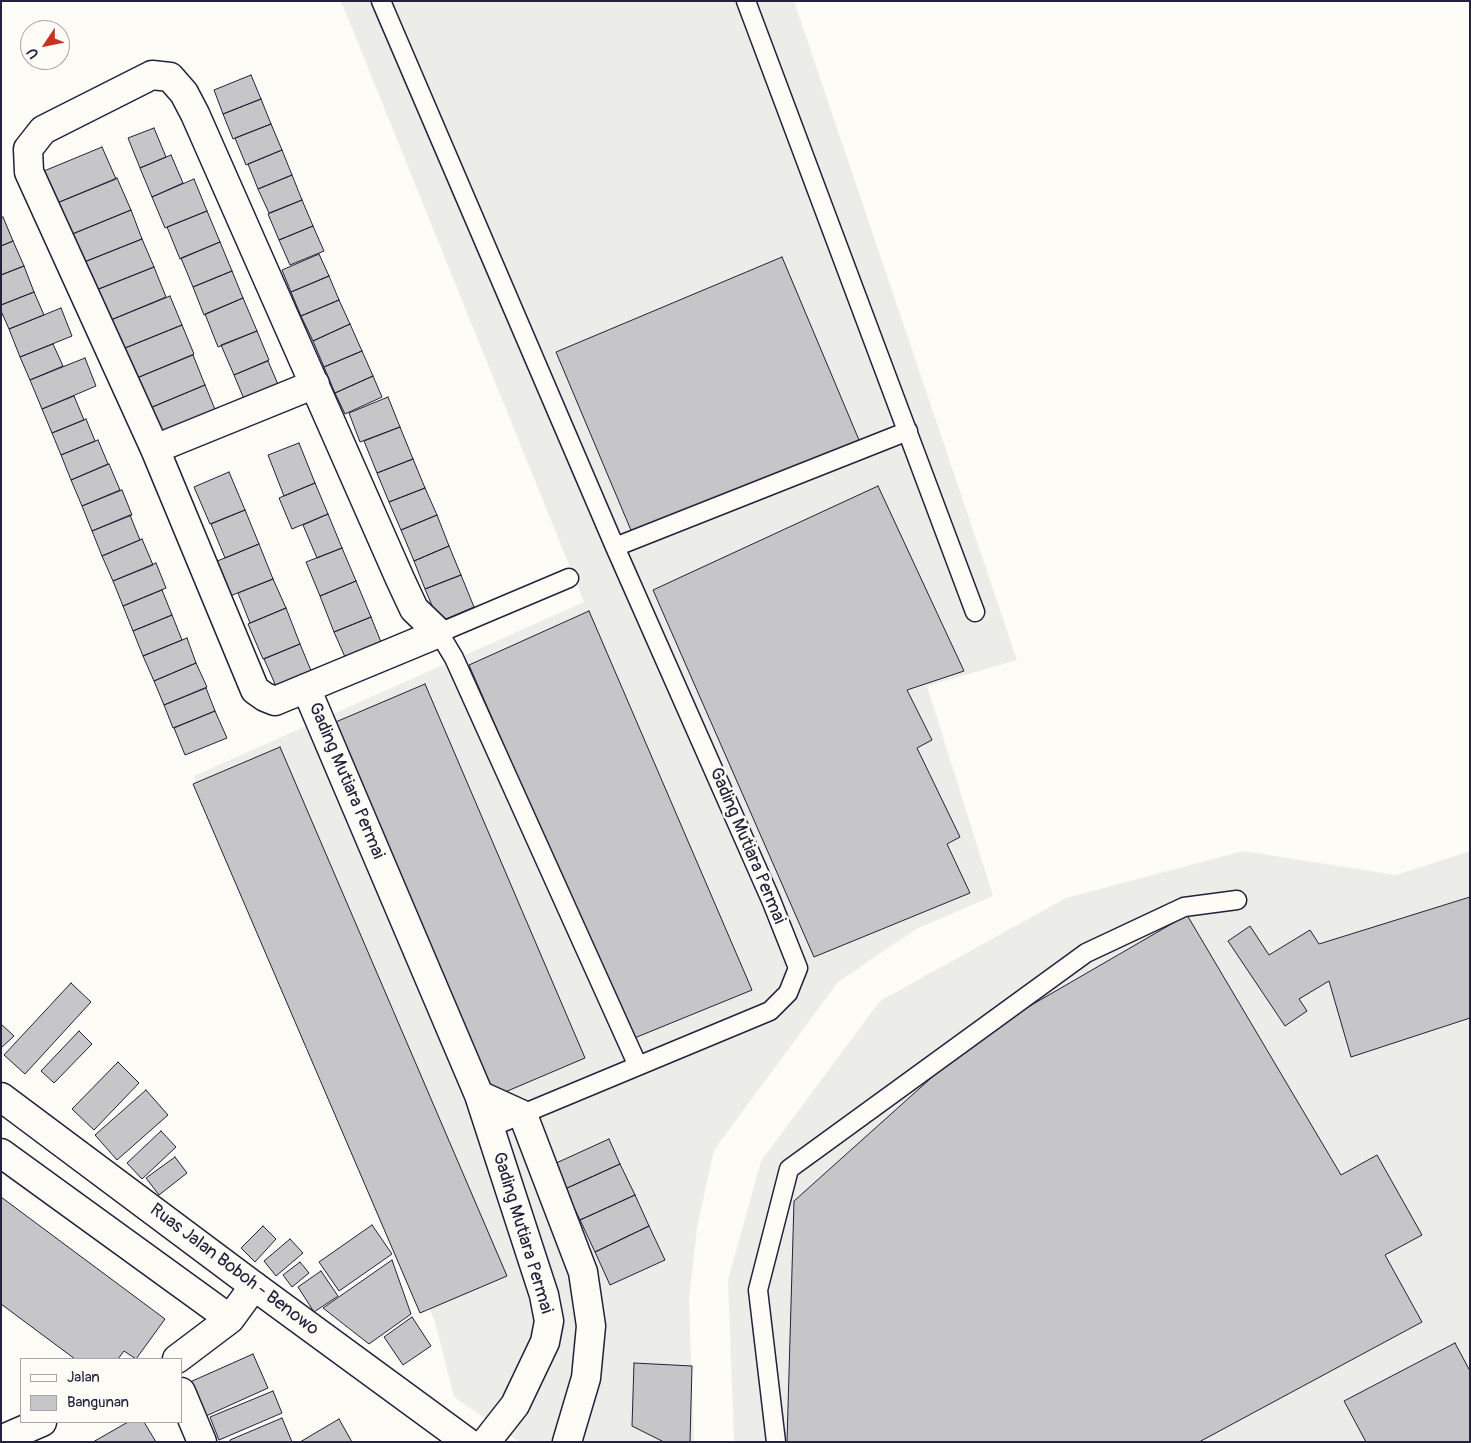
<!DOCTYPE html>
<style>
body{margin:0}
#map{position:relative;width:1471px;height:1443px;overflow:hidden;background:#fdfcf7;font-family:Pangolin,sans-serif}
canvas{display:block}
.frame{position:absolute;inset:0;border:2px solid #22223b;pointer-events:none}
.legend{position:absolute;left:20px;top:1358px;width:162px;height:65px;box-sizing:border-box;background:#fdfcf7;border:1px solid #a5a5ac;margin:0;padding:6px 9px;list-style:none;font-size:15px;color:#22223b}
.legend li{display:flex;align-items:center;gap:10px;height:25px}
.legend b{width:25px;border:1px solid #a5a5ac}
.north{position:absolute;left:20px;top:20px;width:50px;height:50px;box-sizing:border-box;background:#fdfcf7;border:1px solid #a5a5ac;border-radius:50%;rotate:236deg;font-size:14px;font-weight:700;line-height:20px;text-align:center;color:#22223b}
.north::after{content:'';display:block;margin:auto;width:18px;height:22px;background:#c8321e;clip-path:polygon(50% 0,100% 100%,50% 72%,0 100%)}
</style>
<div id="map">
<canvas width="1471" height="1443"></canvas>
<div class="frame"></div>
<ul class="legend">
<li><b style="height:6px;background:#fdfcf7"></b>Jalan</li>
<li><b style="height:14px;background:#c6c6c8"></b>Bangunan</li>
</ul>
<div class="north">U</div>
</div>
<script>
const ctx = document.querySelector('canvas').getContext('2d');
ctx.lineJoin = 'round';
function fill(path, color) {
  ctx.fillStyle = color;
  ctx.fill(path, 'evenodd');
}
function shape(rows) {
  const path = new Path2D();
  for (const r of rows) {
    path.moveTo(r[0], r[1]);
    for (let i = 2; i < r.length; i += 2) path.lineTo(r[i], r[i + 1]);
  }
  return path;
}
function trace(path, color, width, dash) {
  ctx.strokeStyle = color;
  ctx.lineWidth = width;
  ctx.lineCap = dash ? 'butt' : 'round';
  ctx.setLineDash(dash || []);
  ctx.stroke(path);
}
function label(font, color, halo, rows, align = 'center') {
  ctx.font = font + ' Pangolin,sans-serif';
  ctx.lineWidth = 5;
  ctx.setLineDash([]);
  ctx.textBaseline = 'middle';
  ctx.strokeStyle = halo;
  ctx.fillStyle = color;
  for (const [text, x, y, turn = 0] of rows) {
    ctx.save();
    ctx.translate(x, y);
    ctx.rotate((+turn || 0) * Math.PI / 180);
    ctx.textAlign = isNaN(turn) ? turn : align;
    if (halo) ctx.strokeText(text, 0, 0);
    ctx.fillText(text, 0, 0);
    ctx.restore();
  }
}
const built = shape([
 [341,1,794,1,1017,660,927,686,993,896,916,929,838,982,714,1150,697,1228,689,1300,694,1442,520,1442,454,1397,435,1322,194,776,584,602],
 [1243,851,1396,875,1470,851,1470,1442,734,1442,728,1280,761,1161,880,1001,1066,898]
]);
const building = shape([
 [251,75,261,99,223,114,214,90,251,75],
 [261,99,271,124,233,139,223,114,261,99],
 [271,124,282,150,246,165,235,138,271,124],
 [154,128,166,157,140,168,128,138,154,128],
 [102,147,116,179,57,203,44,171,102,147],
 [282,150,292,175,258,189,248,164,282,150],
 [171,155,183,183,152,197,140,168,171,155],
 [292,175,302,200,269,213,258,189,292,175],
 [117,178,131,210,70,235,57,203,117,178],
 [194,179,207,211,165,228,152,197,194,179],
 [302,200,313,226,279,240,268,214,302,200],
 [131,210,142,239,82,263,70,235,131,210],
 [207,211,220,242,180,259,167,227,207,211],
 [3,217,13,241,1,246,1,218,3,217],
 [313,226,324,251,290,265,279,240,313,226],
 [142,239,154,267,96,290,84,262,142,239],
 [13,241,24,266,1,275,1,246,13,241],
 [220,242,232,271,193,287,181,258,220,242],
 [319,254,329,276,291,292,282,270,319,254],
 [782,257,859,440,633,535,556,352,782,257],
 [24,266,34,292,1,305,1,275,24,266],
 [154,267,166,297,106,322,94,291,154,267],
 [232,271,243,298,204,315,193,287,232,271],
 [329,276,339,300,301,316,291,292,329,276],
 [34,292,44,315,9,329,1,311,1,305,34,292],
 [170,296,182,325,118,351,106,322,170,296],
 [243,298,257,331,218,347,205,314,243,298],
 [339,300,350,324,313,341,301,316,339,300],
 [61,308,72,336,20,357,9,329,61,308],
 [350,324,362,351,324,367,313,341,350,324],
 [182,325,194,354,132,380,120,350,182,325],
 [257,331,269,360,234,375,221,345,257,331],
 [53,344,63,366,30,380,20,357,53,344],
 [362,351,373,376,335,393,324,367,362,351],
 [193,355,205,385,145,410,132,380,193,355],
 [85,358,96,386,42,409,30,380,85,358],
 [268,361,283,396,249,411,234,375,268,361],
 [373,376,382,397,345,414,335,393,373,376],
 [205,385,216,412,154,437,143,411,205,385],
 [74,396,84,420,52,433,42,409,74,396],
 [388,397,400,427,360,442,349,413,388,397],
 [86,419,95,441,61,455,52,433,86,419],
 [400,427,413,459,377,473,364,441,400,427],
 [98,440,108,464,71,480,61,455,98,440],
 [299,443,315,483,284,496,268,455,299,443],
 [413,459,425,488,389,502,377,473,413,459],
 [109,464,120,490,82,506,71,480,109,464],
 [229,472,245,510,210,524,194,487,229,472],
 [315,483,328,514,292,529,279,498,315,483],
 [878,486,964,671,907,690,932,740,917,748,960,837,947,844,970,893,814,957,653,590,878,486],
 [425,488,437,515,401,530,389,502,425,488],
 [122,490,132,515,92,531,82,506,122,490],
 [245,510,259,544,225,558,211,524,245,510],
 [328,514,342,548,317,558,303,525,328,514],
 [130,515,140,540,102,556,92,531,130,515],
 [437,515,449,546,414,561,401,530,437,515],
 [142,539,153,565,113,581,102,556,142,539],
 [259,544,273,579,225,598,210,564,259,544],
 [449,546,461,575,425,589,414,561,449,546],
 [342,548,356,581,320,596,306,562,342,548],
 [156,563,166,588,123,606,113,581,156,563],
 [461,575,474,607,439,622,425,589,461,575],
 [273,579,286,608,250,623,238,593,273,579],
 [356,581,371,617,334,632,320,596,356,581],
 [162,590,172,615,133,631,123,606,162,590],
 [286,608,300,644,263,659,248,624,286,608],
 [589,611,752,990,632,1039,469,665,589,611],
 [172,615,182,640,143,656,133,631,172,615],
 [371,617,385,652,349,666,334,632,371,617],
 [187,638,196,663,154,681,143,656,187,638],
 [300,644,314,678,279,693,264,659,300,644],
 [196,663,207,687,164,705,154,681,196,663],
 [425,684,585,1058,491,1098,331,724,425,684],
 [206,688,215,711,173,728,164,705,206,688],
 [215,711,227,738,185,755,174,728,215,711],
 [280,747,507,1276,420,1313,193,784,280,747],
 [1470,897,1470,1018,1351,1057,1329,981,1299,999,1307,1011,1285,1026,1228,941,1250,926,1269,955,1310,930,1319,944,1470,897],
 [1187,915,1341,1175,1377,1155,1422,1235,1385,1255,1422,1322,1199,1442,787,1442,794,1201,978,1036,1187,915],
 [71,983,91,1002,25,1074,4,1055,71,983],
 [1,1024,14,1036,1,1048,1,1024],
 [79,1031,92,1044,54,1083,41,1071,79,1031],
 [118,1062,139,1083,94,1130,72,1109,118,1062],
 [146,1090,168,1115,117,1160,95,1135,146,1090],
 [161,1131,176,1147,142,1179,127,1163,161,1131],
 [609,1139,620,1164,565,1189,554,1164,609,1139],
 [175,1157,187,1173,159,1195,146,1178,175,1157],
 [620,1164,635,1195,580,1220,565,1189,620,1164],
 [635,1195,649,1226,595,1252,580,1220,635,1195],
 [1,1197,165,1319,136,1359,124,1351,118,1359,75,1359,1,1304,1,1197],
 [372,1225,392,1254,339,1291,319,1262,372,1225],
 [263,1226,276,1239,255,1262,241,1248,263,1226],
 [649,1226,665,1260,610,1285,595,1252,649,1226],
 [290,1239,303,1253,276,1276,264,1261,290,1239],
 [392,1260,411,1314,369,1344,323,1308,392,1260],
 [300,1262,309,1273,292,1287,283,1275,300,1262],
 [321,1271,338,1296,314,1312,298,1287,321,1271],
 [412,1317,431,1346,403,1365,384,1337,412,1317],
 [1455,1343,1470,1371,1470,1442,1366,1442,1344,1401,1455,1343],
 [253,1354,268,1388,206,1416,190,1382,253,1354],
 [634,1363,692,1366,690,1442,664,1442,632,1426,634,1363],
 [273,1391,282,1413,219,1440,210,1417,273,1391],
 [282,1418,292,1442,230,1442,230,1440,282,1418],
 [339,1419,352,1442,300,1442,339,1419],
 [128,1422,144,1422,156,1442,93,1442,128,1422]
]);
const lane = shape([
 [381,1,615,547,771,900,798,968,788,993,770,1011,489,1128],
 [746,1,975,612],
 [615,547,908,431],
 [569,578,439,633,454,658,638,1066],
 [776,1442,758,1290,789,1169,1086,953,1184,907,1237,900]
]);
const street = shape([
 [152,75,170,77,184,93,195,114,400,579,414,609,439,633,275,701,265,697,255,690,155,449,29,172,28,149,43,130,152,75],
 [155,449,315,384],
 [306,688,479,1095,544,1295,549,1321,545,1342,515,1405,486,1442],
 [479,1095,523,1115,583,1272,591,1326,586,1378,567,1442],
 [1,1153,230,1319],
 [177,1359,230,1319,254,1286],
 [181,1392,202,1442],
 [5,1438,42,1422]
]);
const secondary = shape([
 [1,1097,254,1286,467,1442]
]);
const streetNames = [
 ["Gading Mutiara Permai",346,781,67],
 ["Gading Mutiara Permai",747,846,67],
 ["Gading Mutiara Permai",522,1233,73],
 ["Ruas Jalan Boboh - Benowo",234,1270,37]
];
fill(built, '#ecece9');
fill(building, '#c6c6c8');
trace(building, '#22223b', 1);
trace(lane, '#22223b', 21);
trace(street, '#22223b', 31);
trace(secondary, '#22223b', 31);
trace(lane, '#fdfcf7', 18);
trace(street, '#fdfcf7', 28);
trace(secondary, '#fdfcf7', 28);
label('18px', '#22223b', '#fdfcf7', streetNames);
</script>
